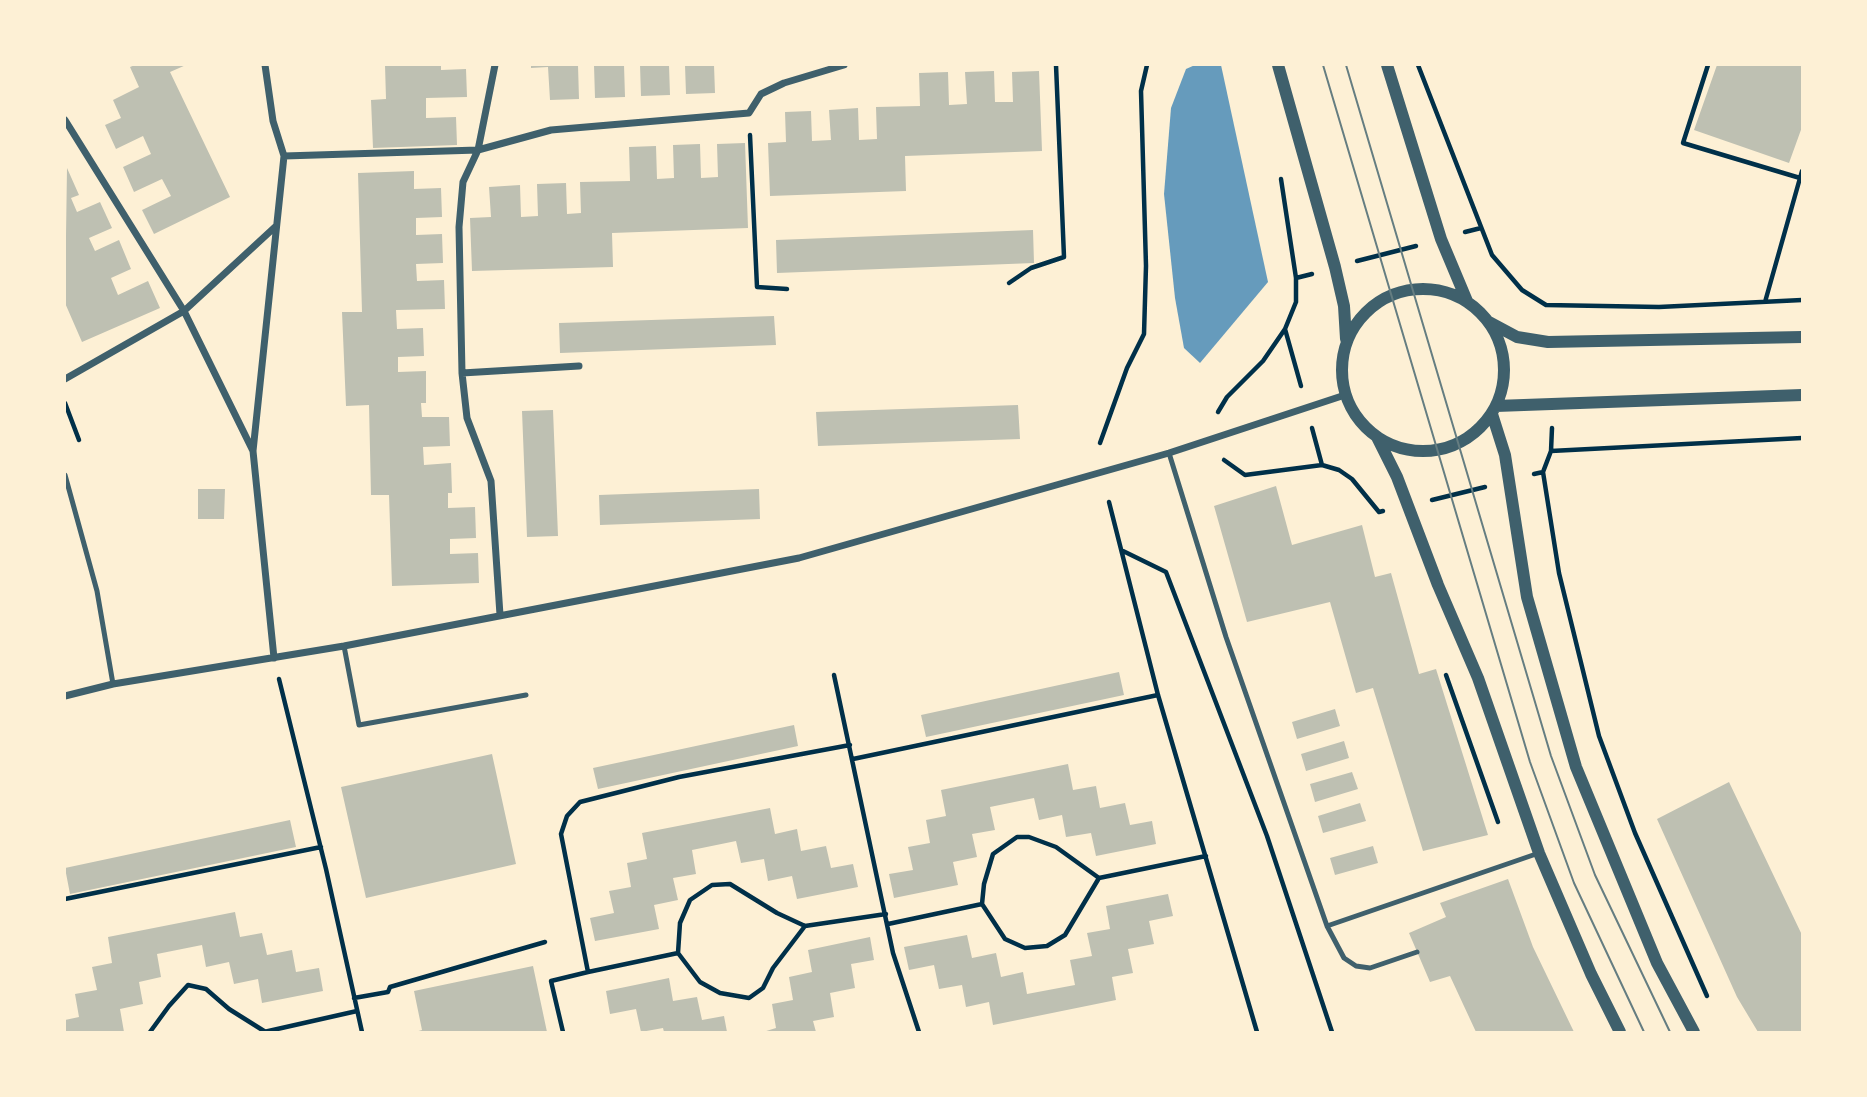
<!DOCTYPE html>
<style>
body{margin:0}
#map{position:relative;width:1867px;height:1097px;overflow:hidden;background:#fdf0d5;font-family:Roboto,sans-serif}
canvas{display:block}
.frame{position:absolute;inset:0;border:66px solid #fdf0d5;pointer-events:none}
</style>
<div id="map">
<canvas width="1867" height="1097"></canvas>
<div class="frame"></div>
</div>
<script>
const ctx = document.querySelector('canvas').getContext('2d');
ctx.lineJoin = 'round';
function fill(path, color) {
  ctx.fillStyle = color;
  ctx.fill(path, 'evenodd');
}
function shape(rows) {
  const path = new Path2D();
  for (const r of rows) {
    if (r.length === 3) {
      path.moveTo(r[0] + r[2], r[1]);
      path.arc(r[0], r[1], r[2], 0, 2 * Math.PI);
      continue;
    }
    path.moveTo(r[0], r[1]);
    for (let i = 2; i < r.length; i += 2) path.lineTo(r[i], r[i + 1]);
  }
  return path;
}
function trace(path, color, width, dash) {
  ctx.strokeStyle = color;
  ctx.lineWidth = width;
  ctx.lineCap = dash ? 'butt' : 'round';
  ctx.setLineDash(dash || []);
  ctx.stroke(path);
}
const water = shape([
 [1195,65,1221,65,1268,282,1200,363,1184,348,1175,298,1164,194,1171,108,1186,69]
]);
const building = shape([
 [135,65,186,65,170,72,230,197,154,234,142,210,171,196,162,179,134,192,123,167,151,154,143,136,116,149,105,125,121,118,113,100,139,87,130,67],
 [385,65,441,65,441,70,466,69,467,97,426,98,426,118,456,117,457,145,373,148,371,100,386,99],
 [531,65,578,65,579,99,550,100,548,67,531,68],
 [594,65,624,65,625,97,595,98],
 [640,65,669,65,670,95,641,96],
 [685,65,714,65,715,93,686,94],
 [1717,65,1802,65,1802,127,1789,163,1694,130],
 [994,71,995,102,1013,102,1012,72,1039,71,1042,151,905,156,906,191,770,196,768,143,786,142,785,112,811,111,812,141,831,140,829,110,858,108,859,140,877,139,876,107,920,106,919,73,948,72,949,105,967,104,965,72],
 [745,143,748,228,612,233,613,267,472,271,470,218,491,217,489,187,520,185,521,217,538,216,537,184,566,183,567,214,581,213,580,182,630,181,629,147,656,146,657,179,674,178,673,145,700,144,701,178,718,177,717,144],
 [67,168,79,195,71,198,77,212,100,202,112,228,89,238,95,251,119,240,131,269,111,278,118,295,148,281,160,308,82,342,65,303],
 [414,171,414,189,441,188,442,217,416,218,416,235,442,234,443,263,416,264,417,281,444,280,445,309,396,310,397,329,423,328,424,356,398,357,398,372,426,371,426,403,421,403,422,417,449,417,450,446,423,447,424,465,451,463,452,493,448,493,448,508,475,507,476,538,450,539,450,554,478,553,479,583,392,586,389,495,371,495,369,405,346,406,342,312,362,312,358,173],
 [1033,230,1034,263,777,273,776,240],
 [774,316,776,345,560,353,559,323],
 [1018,405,1020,439,818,446,816,412],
 [553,410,558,536,527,537,522,411],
 [1276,486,1292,545,1362,525,1375,577,1391,573,1419,674,1436,669,1488,835,1423,851,1373,688,1356,693,1330,602,1247,622,1214,506],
 [198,489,225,489,224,519,198,519],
 [759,489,760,519,600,525,599,495],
 [1119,672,1124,695,926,737,921,715],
 [1335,709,1340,726,1297,739,1292,722],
 [794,725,798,746,598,789,593,768],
 [1344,741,1349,758,1306,771,1301,754],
 [492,754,516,864,366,898,341,787],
 [1068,764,1073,790,1096,786,1100,808,1125,803,1130,825,1152,821,1156,844,1096,856,1091,833,1066,837,1062,815,1039,820,1034,798,990,807,995,830,972,834,977,857,953,862,958,885,894,898,889,874,913,870,908,847,930,843,926,820,946,816,941,790],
 [1352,772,1358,789,1315,802,1310,784],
 [1729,782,1802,935,1802,1032,1758,1032,1737,997,1657,819],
 [1360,803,1366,821,1323,833,1318,816],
 [770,808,775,834,797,829,801,851,826,846,831,868,853,864,858,887,797,899,792,876,768,881,764,859,741,863,736,841,692,850,696,874,673,878,678,900,654,905,659,929,595,941,590,918,614,913,609,891,631,887,627,863,647,859,642,833],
 [290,820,296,847,70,894,65,868],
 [1373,846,1378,863,1335,875,1330,858],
 [1508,879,1533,947,1574,1032,1476,1032,1450,976,1430,982,1409,933,1446,917,1440,903],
 [1168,894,1173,916,1149,921,1154,944,1128,949,1133,973,1112,977,1116,1000,993,1025,989,1002,966,1007,962,985,939,989,934,965,909,970,904,947,967,935,972,958,996,953,1001,977,1023,972,1027,994,1075,985,1070,960,1092,956,1087,933,1110,929,1106,906],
 [235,912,240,937,262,933,267,955,292,950,296,972,319,968,323,991,262,1003,258,979,234,984,229,962,206,967,202,945,157,954,161,977,139,982,143,1004,120,1009,124,1032,65,1032,65,1020,79,1017,75,994,97,990,92,967,112,963,108,937],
 [870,937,874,960,851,964,855,988,830,993,834,1017,813,1021,816,1032,763,1032,776,1028,772,1004,793,1000,789,977,812,972,808,950],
 [533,966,547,1032,415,1032,422,1030,414,991],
 [669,978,673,1001,697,997,702,1020,724,1016,727,1032,664,1032,663,1028,641,1032,636,1009,610,1014,606,991]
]);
const path = shape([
 [1418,65,1492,255,1522,290,1546,305,1659,307,1802,300],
 [1708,65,1683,143,1800,178],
 [750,135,757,287,787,289],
 [1465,232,1481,228],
 [1357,261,1416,246],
 [1296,278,1312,274],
 [1009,283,1031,268,1064,257,1056,65],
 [1765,302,1802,171],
 [1285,329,1301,386],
 [65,403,79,440],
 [1218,412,1227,397,1263,361,1285,329,1296,302,1296,278,1281,179],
 [1312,428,1322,465],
 [1100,443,1127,368,1144,334,1146,266,1141,91,1147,65],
 [1551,451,1552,428],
 [1224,460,1245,475,1322,465,1339,470,1352,479,1379,512,1383,511],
 [1543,472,1559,573,1599,736,1635,833,1707,996],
 [1534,474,1543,472,1551,451,1802,438],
 [1432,500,1485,487],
 [1109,502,1158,695,1257,1032],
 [1123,551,1166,572,1267,836,1332,1032],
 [834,675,893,953,919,1032],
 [1446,675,1498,822],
 [279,679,326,869,362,1032],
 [853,759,1158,695],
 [65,899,321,847],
 [982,904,1005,939,1025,948,1047,946,1065,935,1099,878],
 [888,924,982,904,984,884,993,854,1017,837,1029,837,1056,847,1099,878,1206,856],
 [678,953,700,982,720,993,749,998,763,988,773,968,805,926],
 [588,972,678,953,680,923,690,900,712,885,730,884,777,913,805,926,886,914],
 [354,998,388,992,390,987,545,942],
 [150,1032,169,1006,188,985,206,989,229,1009,264,1031],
 [264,1032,357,1011],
 [563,1032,551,981,588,972,561,834,567,816,580,802,679,777,850,745]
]);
const service = shape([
 [1169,453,1226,637,1327,926,1344,958,1356,966,1370,968,1417,952],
 [65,475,97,591,113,684],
 [344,646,359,725,526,695],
 [1327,926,1539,853]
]);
const minor = shape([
 [265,65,273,121,284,156,253,451,274,658],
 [495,65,478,150,463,182,459,227,462,373,467,418,491,481,500,615],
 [65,120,184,311,253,451],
 [284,156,478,150,551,130,749,113,761,94,784,83,844,65],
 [462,373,579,366],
 [65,379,184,311,275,227],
 [65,696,113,684,344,646,799,558,1169,453,1345,395]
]);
const tertiary = shape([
 [1278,65,1335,267,1344,306,1346,339],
 [1387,65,1441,239,1467,301],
 [1423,370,81],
 [1489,322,1517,337,1548,342,1802,337],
 [1496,406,1802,395],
 [1492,414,1505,455,1527,597,1576,767,1657,963,1694,1032],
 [1377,437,1397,477,1438,585,1478,678,1539,853,1591,974,1620,1032]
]);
const tram = shape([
 [1323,65,1530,762,1574,883,1644,1032],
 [1346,65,1551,756,1595,875,1670,1032]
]);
fill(water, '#669bbc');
fill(building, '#bec0b2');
trace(path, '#003049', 4.5);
trace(service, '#3f606c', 5);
trace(minor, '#3f606c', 7);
trace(tertiary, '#3f606c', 12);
trace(tram, '#657d81', 2);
</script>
